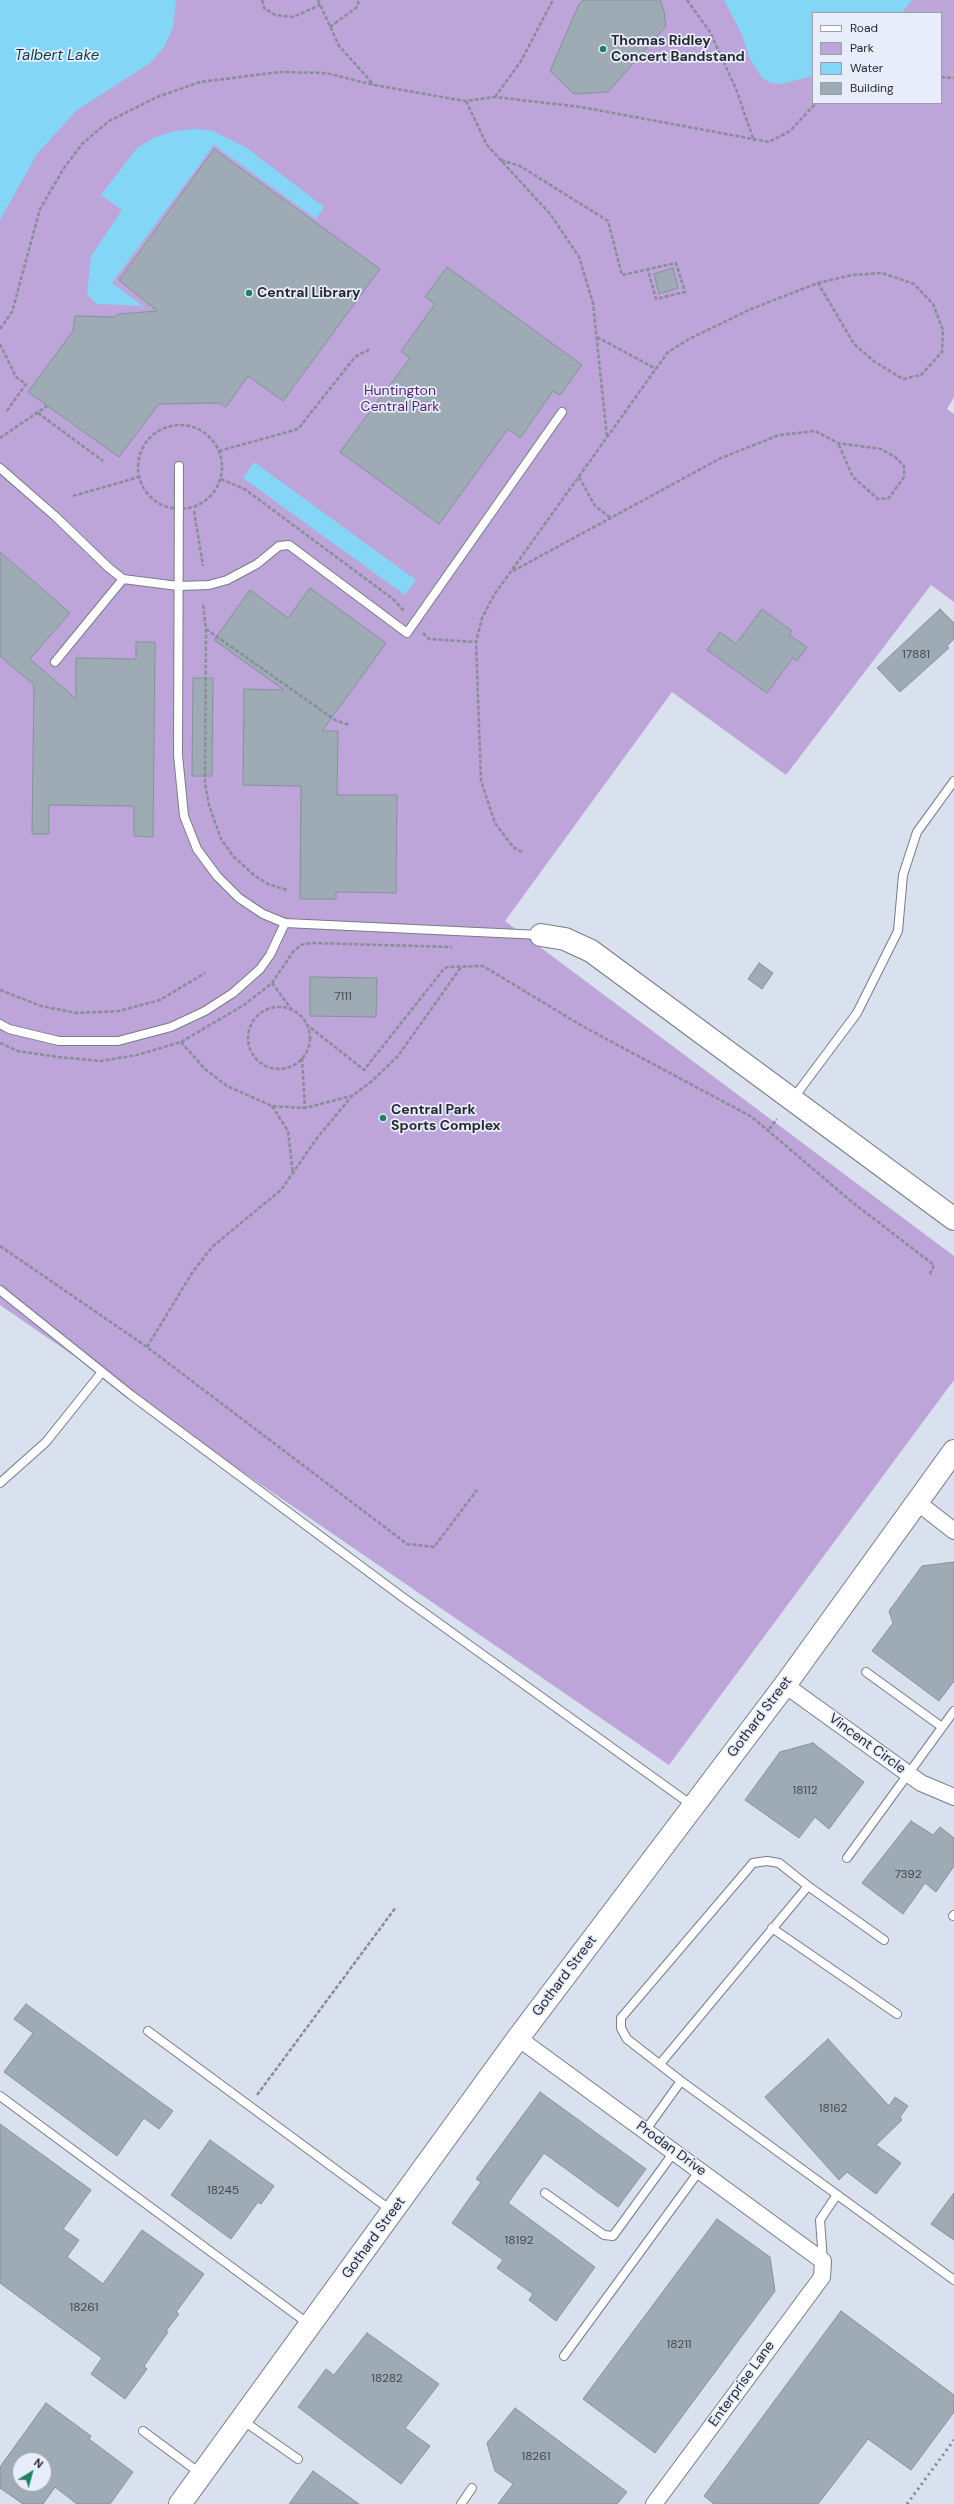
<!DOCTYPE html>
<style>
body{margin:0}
#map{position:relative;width:954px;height:2504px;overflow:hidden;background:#d9e0ee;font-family:"DM Sans",sans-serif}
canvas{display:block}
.legend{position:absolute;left:812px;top:12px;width:130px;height:92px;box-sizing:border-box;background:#e7edfb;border:1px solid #9a9fa9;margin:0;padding:5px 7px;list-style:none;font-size:12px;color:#26292e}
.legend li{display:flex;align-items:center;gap:8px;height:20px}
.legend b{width:20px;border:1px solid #9a9fa9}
.north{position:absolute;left:12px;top:2452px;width:40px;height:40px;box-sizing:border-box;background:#e7edfb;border:1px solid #9a9fa9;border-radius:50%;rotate:37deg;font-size:11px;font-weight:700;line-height:16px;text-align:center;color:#26292e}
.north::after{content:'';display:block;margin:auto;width:14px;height:18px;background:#1d835e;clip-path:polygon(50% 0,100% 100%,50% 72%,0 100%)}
</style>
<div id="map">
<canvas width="954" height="2504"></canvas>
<ul class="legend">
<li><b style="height:5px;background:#fff"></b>Road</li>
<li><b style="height:11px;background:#bda4d9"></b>Park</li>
<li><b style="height:11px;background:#83d6f6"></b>Water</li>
<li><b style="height:11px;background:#9eaab4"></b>Building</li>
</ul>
<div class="north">N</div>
</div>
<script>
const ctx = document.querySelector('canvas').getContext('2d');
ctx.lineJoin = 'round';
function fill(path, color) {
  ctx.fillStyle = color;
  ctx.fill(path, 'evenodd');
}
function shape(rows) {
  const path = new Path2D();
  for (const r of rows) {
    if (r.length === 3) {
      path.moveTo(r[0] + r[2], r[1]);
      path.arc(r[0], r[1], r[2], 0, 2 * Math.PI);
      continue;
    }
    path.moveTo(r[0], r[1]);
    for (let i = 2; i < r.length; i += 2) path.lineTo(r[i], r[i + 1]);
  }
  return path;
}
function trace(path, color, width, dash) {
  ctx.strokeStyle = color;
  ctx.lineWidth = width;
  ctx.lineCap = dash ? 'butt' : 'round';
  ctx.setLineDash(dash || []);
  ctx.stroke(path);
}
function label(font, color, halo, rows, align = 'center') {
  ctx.font = font + ' "DM Sans",sans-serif';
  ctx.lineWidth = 3.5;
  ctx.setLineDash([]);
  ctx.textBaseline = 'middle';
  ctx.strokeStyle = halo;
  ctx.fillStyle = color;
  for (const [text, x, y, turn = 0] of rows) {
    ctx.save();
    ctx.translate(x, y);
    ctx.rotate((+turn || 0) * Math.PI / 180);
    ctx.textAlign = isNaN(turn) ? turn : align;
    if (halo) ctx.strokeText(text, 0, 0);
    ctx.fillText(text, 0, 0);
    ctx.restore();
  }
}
const green = shape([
 [0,0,954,0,954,397,947,409,954,414,954,602,931,585,786,775,672,692,505,921,954,1256,954,1380,669,1765,0,1305],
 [813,13,941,13,941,103,813,103]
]);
const water = shape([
 [0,0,176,0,173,28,164,47,150,63,76,111,37,154,0,220],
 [724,0,912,0,902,13,813,13,813,76,782,84,771,83,762,78,751,61,741,33],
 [195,129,213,131,247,148,324,207,316,219,214,145,112,283,143,306,97,304,87,295,91,256,122,210,101,195,137,148,153,138,175,131],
 [254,462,416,580,405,595,243,478]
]);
const building = shape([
 [584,0,660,0,664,11,666,26,608,92,574,94,550,71,579,4,584,0],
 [214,149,380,269,283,401,248,376,226,407,220,403,159,404,119,457,28,392,73,331,75,316,113,317,119,314,157,311,119,280,214,149],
 [447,267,582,365,560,395,553,391,520,438,508,429,439,524,340,452,410,358,401,351,435,304,425,297,447,267],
 [673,268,678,288,659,294,654,274,673,268],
 [0,552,70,613,30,659,76,699,76,658,136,659,136,642,155,642,153,837,134,836,134,806,49,805,49,834,32,834,34,685,0,656,0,552],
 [310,588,386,643,322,731,338,731,337,795,397,795,396,893,336,892,336,899,300,899,301,786,243,785,244,689,284,690,214,640,250,590,288,618,310,588],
 [762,609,792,631,789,635,807,647,797,661,793,658,767,693,707,650,720,632,736,644,762,609],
 [940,609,954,623,954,639,947,646,949,648,900,692,877,668,940,609],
 [193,678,213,678,212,776,192,776,193,678],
 [759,963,773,973,762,989,748,979,759,963],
 [310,977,377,978,376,1017,310,1016,310,977],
 [954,1562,954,1681,939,1701,872,1651,893,1623,889,1611,922,1566,954,1562],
 [813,1743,864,1782,829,1829,815,1817,799,1838,745,1800,780,1752,813,1743],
 [911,1821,933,1835,940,1827,954,1838,954,1866,936,1892,925,1883,903,1914,862,1883,911,1821],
 [26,2004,173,2111,159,2129,144,2118,117,2156,4,2072,33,2033,14,2019,26,2004],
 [828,2039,889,2106,895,2097,908,2106,900,2117,902,2120,876,2145,901,2163,876,2194,847,2172,839,2180,765,2097,828,2039],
 [540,2092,646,2169,618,2207,544,2153,508,2203,595,2267,556,2321,529,2300,533,2294,497,2268,503,2260,452,2223,481,2182,476,2179,540,2092],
 [0,2124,91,2190,63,2229,79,2240,67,2257,103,2284,142,2230,204,2274,176,2312,179,2314,166,2331,168,2332,144,2366,147,2369,125,2399,91,2374,102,2358,0,2283,0,2124],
 [210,2140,274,2186,261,2204,258,2202,231,2239,171,2195,210,2140],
 [954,2193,954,2240,931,2224,954,2193],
 [717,2219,770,2257,775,2291,655,2453,583,2399,717,2219],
 [841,2311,954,2395,954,2412,911,2470,868,2439,818,2504,714,2504,704,2496,841,2311],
 [367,2333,439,2384,405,2428,430,2446,401,2484,298,2407,326,2369,334,2375,367,2333],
 [46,2403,91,2436,89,2439,133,2472,110,2504,77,2504,55,2487,43,2504,23,2504,0,2488,0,2467,46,2403],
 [20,2460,44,2460,44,2484,20,2484,20,2460],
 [515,2408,627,2492,617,2504,498,2504,513,2484,495,2471,487,2443,515,2408],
 [313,2471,359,2504,289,2504,313,2471]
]);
const path = shape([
 [262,0,264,8,275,15,293,17,320,5],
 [318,0,339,46,374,85],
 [687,0,710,32,736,89,754,141],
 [330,27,357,7,359,0],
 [941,77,954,78],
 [495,97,521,61,553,0],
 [466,101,487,145,551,215,579,257,593,303,607,437],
 [501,160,520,166,608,221,622,275,676,263,685,292,656,299,648,270],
 [0,329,12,312,40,209,64,168,82,144,109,121,157,97,200,82,280,72,326,73,374,85,465,101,495,97,581,107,769,142,790,131,816,103],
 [597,337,656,369],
 [0,344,16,377,26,384,6,412],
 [38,413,103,461],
 [180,467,42],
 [0,438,47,406],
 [219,451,298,429,355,357,370,349],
 [579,477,595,506,611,518],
 [221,479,246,490,393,599,404,611],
 [73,496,139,477],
 [194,511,203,566],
 [513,571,721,458,779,435,815,431,838,443,881,449,895,457,904,466,904,477,889,498,878,499,853,477,838,443],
 [203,605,206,629,205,784,209,805,221,839,234,857,255,876,268,884,287,890],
 [206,629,335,720,349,725],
 [423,633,429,639,476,642],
 [522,852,513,847,495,823,481,781,476,642,482,618,494,595,668,352,689,339,751,309,818,283,854,344,875,362,903,379,921,375,942,352,943,330,933,304,914,284,882,273,852,275,818,283],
 [272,983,292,1010],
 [0,990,41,1006,77,1013,119,1011,160,1000,205,973],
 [279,1038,31],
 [306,1024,364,1070,443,970,447,967,483,966,584,1027,752,1117,852,1202,934,1265,929,1276],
 [181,1042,205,1069,227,1086,272,1106,305,1108,351,1096],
 [0,1043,18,1051,58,1057,101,1061,137,1055,181,1042,244,1005,272,983,293,952,301,945,311,943,452,947],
 [302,1058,305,1108],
 [272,1106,288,1131,293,1174],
 [769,1129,777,1119],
 [0,1246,147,1347,407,1544,434,1547,477,1490],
 [147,1347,192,1273,212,1247,281,1190,317,1138,352,1096,372,1081,398,1056,461,967],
 [257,2095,396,1907]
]);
const lane = shape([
 [179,466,178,755,184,816,197,849,217,876,239,898,263,914,285,923,541,935],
 [0,468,56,517,109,568,123,579,178,586,209,585,227,580,257,564,279,546,289,545,407,633,562,412],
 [55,662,123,579],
 [0,1024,9,1029,59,1041,118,1041,171,1027,205,1011,233,993,260,969,270,955,285,923],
 [792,1100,857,1013,898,931,903,875,917,832,954,781],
 [0,1290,131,1395,401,1596,693,1806],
 [0,1483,46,1442,102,1372],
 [866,1672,942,1727],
 [847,1858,954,1711],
 [808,1886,884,1940],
 [953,1916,954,1915],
 [772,1928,897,2014],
 [148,2031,392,2211],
 [681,2081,954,2280],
 [0,2096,310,2325],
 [645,2131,681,2081,627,2039,621,2028,621,2018,753,1863,767,1861,779,1863,808,1886,660,2064],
 [545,2193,604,2235,613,2236,674,2152],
 [823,2261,820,2220,836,2196],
 [564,2356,700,2170],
 [242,2420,298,2459],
 [143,2431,201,2474],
 [461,2504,472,2488]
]);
const street = shape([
 [917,1502,954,1531],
 [785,1685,921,1783,954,1797],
 [518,2038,823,2261,822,2277,654,2504]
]);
const secondary = shape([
 [541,935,565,939,591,951,954,1219],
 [180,2504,518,2038,785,1685,954,1451]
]);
const rail = shape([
 [907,2504,954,2440]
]);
const markers = [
 [603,49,4,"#1d835e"],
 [249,293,4,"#1d835e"],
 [383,1118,4,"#1d835e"]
];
const numberNames = [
 ["17881",916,655],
 ["7111",343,997],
 ["18112",805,1791],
 ["7392",908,1875],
 ["18162",833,2109],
 ["18245",223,2191],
 ["18192",519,2241],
 ["18261",84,2308],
 ["18211",679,2345],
 ["18282",387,2379],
 ["18261",536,2457]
];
const poiNames = [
 ["Thomas Ridley",611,41],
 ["Concert Bandstand",611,57],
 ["Central Library",257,293],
 ["Central Park",391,1110],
 ["Sports Complex",391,1126]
];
const parkNames = [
 ["Huntington",400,391],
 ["Central Park",400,407]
];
const streetNames = [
 ["Gothard Street",760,1717,-53],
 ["Vincent Circle",867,1744,36],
 ["Gothard Street",565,1976,-53],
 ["Prodan Drive",671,2149,36],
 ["Gothard Street",374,2238,-54],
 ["Enterprise Lane",742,2384,-54]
];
const waterNames = [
 ["Talbert Lake",57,56]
];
fill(green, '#bda4d9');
fill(water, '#83d6f6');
fill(building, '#9eaab4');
trace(building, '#86929c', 1);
trace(lane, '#767c88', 10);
trace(street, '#767c88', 18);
trace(secondary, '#767c88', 24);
trace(path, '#888d97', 2.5, [4, 2]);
trace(lane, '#fff', 8);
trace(street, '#fff', 16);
trace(secondary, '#fff', 22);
trace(rail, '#7f848d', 3, [2, 4]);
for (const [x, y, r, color] of markers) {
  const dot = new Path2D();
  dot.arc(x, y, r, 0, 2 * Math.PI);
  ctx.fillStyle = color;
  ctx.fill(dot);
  trace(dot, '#e7edfb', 1.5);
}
label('12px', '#444950', null, numberNames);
label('bold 14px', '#26292e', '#e7edfb', poiNames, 'left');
label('14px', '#54227c', '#e7edfb', parkNames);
label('14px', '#26292e', '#e7edfb', streetNames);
label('italic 15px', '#083c4c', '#e7edfb', waterNames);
</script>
